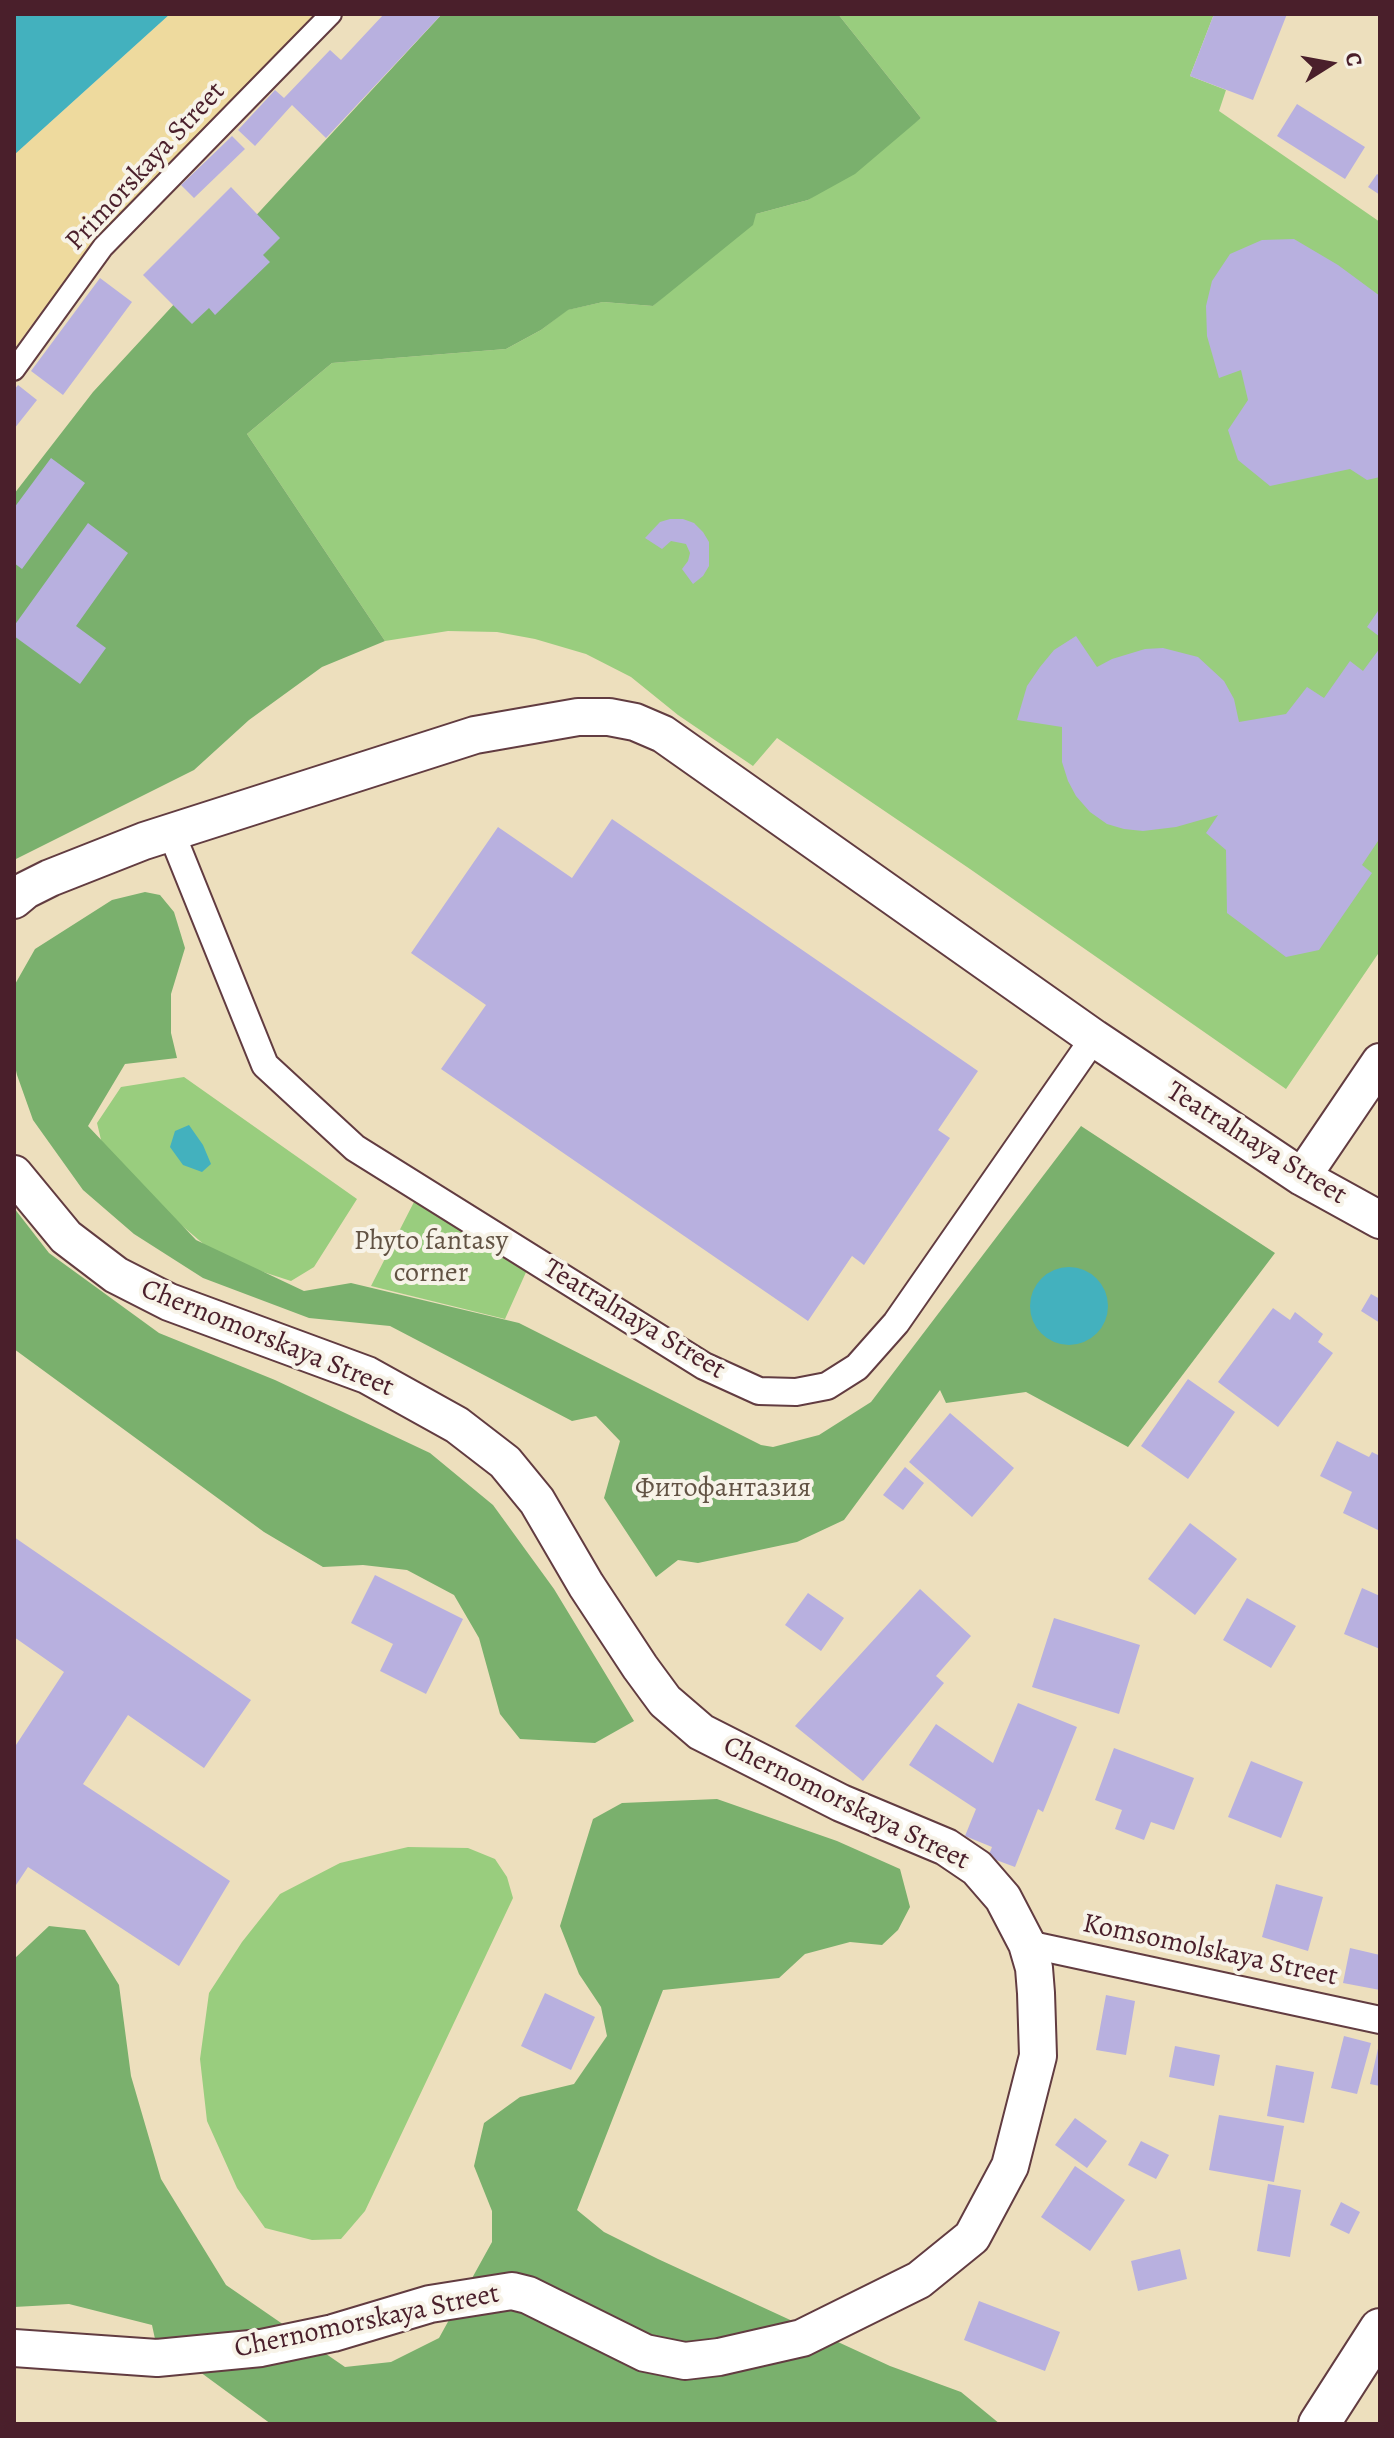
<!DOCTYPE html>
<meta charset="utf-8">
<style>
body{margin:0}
#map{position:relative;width:1394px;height:2438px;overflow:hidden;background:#eddfbd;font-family:Alegreya,serif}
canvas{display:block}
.frame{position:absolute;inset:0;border:16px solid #4a1f2b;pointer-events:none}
.north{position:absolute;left:1290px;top:24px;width:80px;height:80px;-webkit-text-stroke:6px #f7f3e8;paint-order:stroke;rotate:79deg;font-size:22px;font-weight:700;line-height:32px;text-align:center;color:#4a1f2b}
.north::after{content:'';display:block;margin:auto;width:28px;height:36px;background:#4a1f2b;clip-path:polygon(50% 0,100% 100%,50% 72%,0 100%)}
</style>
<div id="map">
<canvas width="1394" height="2438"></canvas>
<div class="frame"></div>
<div class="north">С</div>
</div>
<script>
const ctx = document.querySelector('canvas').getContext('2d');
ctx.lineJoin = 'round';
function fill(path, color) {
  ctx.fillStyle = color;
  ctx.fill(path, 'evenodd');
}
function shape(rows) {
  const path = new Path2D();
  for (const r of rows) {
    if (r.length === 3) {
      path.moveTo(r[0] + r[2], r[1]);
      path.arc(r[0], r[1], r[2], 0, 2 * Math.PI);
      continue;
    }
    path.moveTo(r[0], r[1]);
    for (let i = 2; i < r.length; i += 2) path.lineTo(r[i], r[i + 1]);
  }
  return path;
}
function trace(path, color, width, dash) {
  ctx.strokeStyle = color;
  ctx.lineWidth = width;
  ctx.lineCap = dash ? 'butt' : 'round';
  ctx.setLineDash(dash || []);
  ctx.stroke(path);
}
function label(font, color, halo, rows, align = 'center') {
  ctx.font = font + ' Alegreya,serif';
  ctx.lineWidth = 8;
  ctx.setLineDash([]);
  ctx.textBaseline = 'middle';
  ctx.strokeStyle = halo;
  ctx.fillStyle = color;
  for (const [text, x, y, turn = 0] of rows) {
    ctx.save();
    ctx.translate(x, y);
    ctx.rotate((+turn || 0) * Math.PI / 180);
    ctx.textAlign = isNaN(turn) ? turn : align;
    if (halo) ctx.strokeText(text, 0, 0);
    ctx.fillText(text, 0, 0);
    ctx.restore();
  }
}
const green = shape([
 [838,14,1214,14,1190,76,1226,90,1219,111,1380,222,1380,951,1286,1089,970,869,777,738,753,766,678,715,631,677,586,654,535,639,497,632,448,631,385,641,247,434,332,363,506,349,541,330,567,310,603,302,653,306,756,214,808,200,921,118],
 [184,1077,357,1199,314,1267,291,1281,220,1258,106,1161,97,1123,121,1087],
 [415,1200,527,1270,505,1319,371,1286],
 [408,1847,468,1848,495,1859,507,1877,513,1898,365,2211,341,2239,312,2240,265,2228,237,2188,207,2121,200,2059,209,1993,242,1942,280,1894,340,1863]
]);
const forest = shape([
 [442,14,838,14,921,118,855,174,808,200,756,214,753,225,653,306,603,302,568,310,541,330,506,349,332,363,247,434,385,641,322,667,249,720,194,770,14,860,14,494,93,392],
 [145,892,160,895,174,912,185,948,171,994,171,1033,177,1058,125,1064,88,1126,196,1240,304,1291,351,1283,519,1323,761,1445,773,1447,819,1435,871,1402,1081,1126,1275,1253,1128,1447,1026,1392,946,1403,940,1390,844,1520,797,1542,698,1563,678,1560,656,1577,604,1498,620,1441,596,1416,572,1421,390,1326,309,1318,203,1278,134,1234,83,1190,33,1120,17,1075,14,1062,14,986,35,949,112,900],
 [14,1208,49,1253,159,1333,275,1380,430,1453,493,1505,554,1589,634,1721,595,1743,520,1739,500,1714,479,1638,454,1595,407,1570,363,1565,323,1567,264,1532,14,1349],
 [717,1799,837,1841,900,1869,910,1907,898,1930,882,1945,850,1942,805,1954,779,1978,663,1990,577,2210,604,2232,658,2259,890,2366,961,2392,1000,2424,271,2424,155,2339,152,2325,69,2304,14,2307,14,1959,49,1926,85,1930,119,1985,131,2076,161,2179,226,2285,345,2367,391,2362,439,2338,492,2242,492,2211,474,2166,484,2123,520,2097,574,2084,607,2036,601,2007,579,1974,560,1926,593,1819,622,1803]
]);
const sand = shape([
 [170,14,316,14,93,242,14,349,14,155]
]);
const water = shape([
 [14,14,170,14,14,155],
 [189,1125,203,1145,211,1164,202,1172,183,1165,170,1147,175,1131],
 [1069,1306,39]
]);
const building = shape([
 [384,14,442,14,326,138,292,105,255,146,238,130,275,90,284,98,330,50,341,60],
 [1214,14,1287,14,1253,100,1190,76],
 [1297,104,1365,147,1345,179,1277,136],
 [232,136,245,149,194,198,181,185],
 [1377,174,1380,176,1380,195,1368,187],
 [231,187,280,238,263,255,270,262,215,315,209,308,192,324,143,275],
 [1294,239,1338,265,1380,296,1380,477,1367,480,1350,469,1270,486,1238,460,1228,430,1248,400,1241,370,1219,378,1207,336,1206,306,1212,281,1230,254,1262,240],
 [100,278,132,302,63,395,31,371],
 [18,385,37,400,14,429,14,390],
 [51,458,85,483,22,569,14,563,14,508],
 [670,519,683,519,694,523,703,532,709,542,709,566,703,576,693,584,682,569,688,561,690,553,686,544,671,541,662,549,645,538,660,522],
 [88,523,128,553,76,626,106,648,80,684,14,636,14,626],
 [1380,608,1380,637,1367,627],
 [1076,636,1097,667,1112,659,1145,649,1163,648,1198,657,1224,681,1234,699,1239,722,1286,714,1307,687,1324,698,1350,661,1363,671,1380,648,1380,838,1362,865,1372,873,1319,950,1286,957,1227,913,1226,850,1206,833,1218,815,1176,827,1143,831,1124,829,1107,824,1090,812,1076,796,1068,781,1062,762,1062,727,1017,720,1027,686,1040,667,1054,650],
 [612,819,978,1071,938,1130,950,1138,864,1265,852,1256,808,1321,441,1069,486,1005,411,953,498,827,572,878],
 [1371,1294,1380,1299,1380,1323,1361,1311],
 [1273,1308,1290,1320,1295,1312,1323,1334,1318,1342,1333,1353,1278,1427,1218,1382],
 [1188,1379,1235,1412,1188,1479,1141,1446],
 [950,1413,1014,1468,972,1517,909,1462],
 [1337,1441,1369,1457,1372,1452,1380,1456,1380,1531,1343,1513,1352,1492,1320,1476],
 [905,1467,924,1483,903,1510,883,1495],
 [1190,1523,1237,1559,1195,1615,1148,1579],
 [14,1537,251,1700,204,1768,128,1715,83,1784,230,1881,179,1966,28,1867,14,1888,14,1748,64,1672,14,1637],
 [375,1575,463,1619,426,1694,380,1671,393,1644,351,1623],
 [1362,1588,1380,1596,1380,1649,1344,1634],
 [920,1589,971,1636,936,1676,944,1683,863,1781,795,1726],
 [808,1593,844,1618,821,1651,785,1625],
 [1247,1598,1296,1626,1271,1668,1223,1640],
 [1054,1618,1140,1645,1119,1714,1032,1687],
 [1018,1703,1077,1727,1043,1812,1038,1809,1015,1867,988,1857,992,1847,965,1836,976,1809,909,1765,936,1724,993,1763],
 [1114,1748,1194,1778,1174,1830,1151,1822,1144,1840,1115,1829,1122,1810,1095,1800],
 [1251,1761,1303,1782,1281,1838,1228,1817],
 [1276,1884,1323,1897,1308,1951,1262,1937],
 [1350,1948,1380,1955,1380,1990,1343,1983],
 [545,1993,595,2017,571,2070,521,2046],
 [1106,1995,1135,2001,1126,2055,1096,2050],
 [1344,2036,1371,2043,1357,2094,1331,2088],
 [1379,2044,1380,2044,1380,2086,1370,2084],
 [1175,2046,1220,2055,1214,2086,1169,2077],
 [1276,2065,1314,2072,1304,2123,1267,2116],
 [1219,2115,1284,2126,1274,2182,1209,2170],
 [1075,2118,1107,2141,1087,2168,1055,2145],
 [1141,2141,1169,2155,1156,2179,1128,2165],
 [1075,2166,1125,2200,1090,2251,1041,2217],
 [1268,2184,1301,2190,1290,2257,1257,2251],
 [1341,2202,1360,2212,1349,2234,1330,2225],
 [1180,2249,1187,2279,1138,2291,1131,2261],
 [979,2301,1060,2332,1045,2371,964,2340]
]);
const pedestrian = shape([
 [14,370,103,247,331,14]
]);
const minor = shape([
 [171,832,265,1065,355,1148,704,1366,759,1391,796,1392,827,1386,857,1367,896,1323,1094,1038],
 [1027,1944,1380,2020]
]);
const secondary = shape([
 [14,900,26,890,50,878,144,841,475,735,578,717,609,717,635,722,663,734,1094,1038,1302,1177,1380,1220],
 [14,1174,66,1237,116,1275,169,1302,367,1375,457,1425,505,1462,537,1501,586,1585,640,1667,665,1701,701,1732,841,1803,946,1847,977,1868,1003,1898,1027,1944,1034,1968,1036,1993,1038,2056,1010,2166,972,2237,919,2280,802,2338,719,2357,685,2361,645,2353,528,2295,512,2291,430,2304,333,2333,261,2348,157,2358,14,2348],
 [1302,1177,1380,1062]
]);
const primary = shape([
 [1319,2424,1380,2329]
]);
const streetNames = [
 ["Primorskaya Street",146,167,-47],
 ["Teatralnaya Street",1256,1144,32],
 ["Teatralnaya Street",634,1320,31],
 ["Chernomorskaya Street",267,1339,22],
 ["Chernomorskaya Street",846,1804,26],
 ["Komsomolskaya Street",1210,1951,12],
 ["Chernomorskaya Street",367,2322,-12]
];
const parkNames = [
 ["Phyto fantasy",431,1242],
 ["corner",431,1274],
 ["Фитофантазия",723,1489]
];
fill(green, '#99cd7e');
fill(forest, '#7ab06d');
fill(sand, '#eeda9e');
fill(water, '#43b1be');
fill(building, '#b8b0df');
trace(pedestrian, '#623c41', 24);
trace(minor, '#623c41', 30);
trace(secondary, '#623c41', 40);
trace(primary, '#623c41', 44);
trace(pedestrian, '#fff', 20);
trace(minor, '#fff', 26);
trace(secondary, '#fff', 36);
trace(primary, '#fff', 40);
label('28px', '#4a1f2b', '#f7f3e8', streetNames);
label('28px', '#625344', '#f7f3e8', parkNames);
</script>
